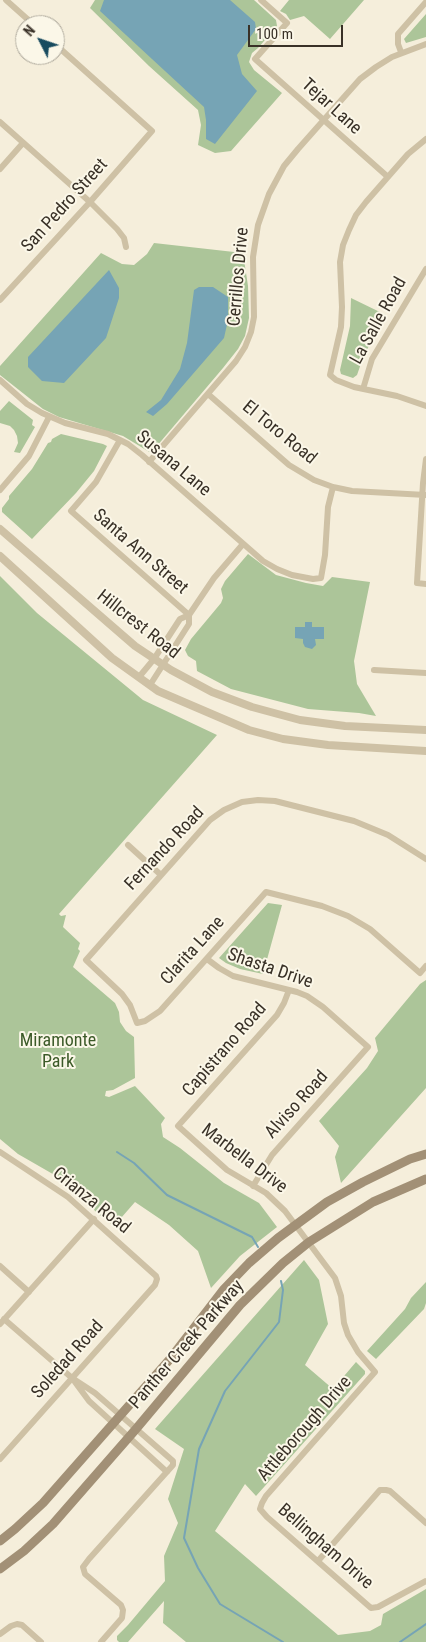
<!DOCTYPE html>
<style>
body{margin:0}
#map{position:relative;width:426px;height:1642px;overflow:hidden;background:#f5eedb;font-family:"Roboto Condensed",sans-serif}
canvas{display:block}
.north{position:absolute;left:15px;top:15px;width:50px;height:50px;box-sizing:border-box;background:#fbf7e8;border:1px solid #ada89b;border-radius:50%;rotate:311deg;font-size:14px;font-weight:700;line-height:20px;text-align:center;color:#393127}
.north::after{content:'';display:block;margin:auto;width:18px;height:22px;background:#184b5f;clip-path:polygon(50% 0,100% 100%,50% 72%,0 100%)}
.scale{position:absolute;left:248px;top:25px;width:95px;height:22px;box-sizing:border-box;border:2px solid #393127;border-top:0;padding-left:6px;font-size:15px;line-height:18px;white-space:nowrap;color:#393127;-webkit-text-stroke:4px #fbf7e8;paint-order:stroke}
</style>
<div id="map">
<canvas width="426" height="1642"></canvas>
<div class="north">N</div>
<div class="scale">100 m</div>
</div>
<script>
const ctx = document.querySelector('canvas').getContext('2d');
ctx.lineJoin = 'round';
function fill(path, color) {
  ctx.fillStyle = color;
  ctx.fill(path, 'evenodd');
}
function shape(rows) {
  const path = new Path2D();
  for (const r of rows) {
    path.moveTo(r[0], r[1]);
    for (let i = 2; i < r.length; i += 2) path.lineTo(r[i], r[i + 1]);
  }
  return path;
}
function trace(path, color, width, dash) {
  ctx.strokeStyle = color;
  ctx.lineWidth = width;
  ctx.lineCap = dash ? 'butt' : 'round';
  ctx.setLineDash(dash || []);
  ctx.stroke(path);
}
function label(font, color, halo, rows, align = 'center') {
  ctx.font = font + ' "Roboto Condensed",sans-serif';
  ctx.lineWidth = 4;
  ctx.setLineDash([]);
  ctx.textBaseline = 'middle';
  ctx.strokeStyle = halo;
  ctx.fillStyle = color;
  for (const [text, x, y, turn = 0] of rows) {
    ctx.save();
    ctx.translate(x, y);
    ctx.rotate((+turn || 0) * Math.PI / 180);
    ctx.textAlign = isNaN(turn) ? turn : align;
    if (halo) ctx.strokeText(text, 0, 0);
    ctx.fillText(text, 0, 0);
    ctx.restore();
  }
}
const green = shape([
 [95,0,254,0,276,20,277,26,258,48,252,53,249,62,254,70,282,93,231,151,215,153,198,145,201,125,198,110,149,66,90,8],
 [289,0,364,0,330,39,304,16,290,20,286,14,280,11],
 [426,14,426,37,406,43,404,39],
 [154,243,243,253,248,286,249,318,245,336,238,349,223,368,151,453,123,436,59,417,43,409,0,375,0,366,101,253,122,264,134,265,147,254],
 [351,298,386,315,364,355,357,375,353,378,341,374,340,370,350,326],
 [9,401,33,420,32,425,35,427,20,453,14,452,18,443,17,436,14,430,10,426,0,423,0,411],
 [61,434,103,444,107,446,94,471,76,493,32,539,2,512,2,508,9,499,9,496,32,469,48,443,51,442,52,439],
 [248,554,276,575,306,583,323,586,332,577,370,582,354,661,357,684,376,716,359,713,308,709,231,689,197,671,196,661,188,656,185,650,191,639,221,603,223,598,221,589,225,581],
 [0,576,37,613,143,700,217,735,59,914,61,916,66,915,63,927,80,943,78,949,80,951,73,967,115,1003,119,1012,120,1022,126,1031,134,1037,135,1078,113,1090,106,1091,105,1096,109,1097,135,1086,165,1118,161,1124,163,1137,180,1148,224,1183,259,1203,277,1227,240,1256,211,1288,198,1251,169,1225,135,1202,114,1226,98,1214,74,1189,58,1177,18,1154,0,1139],
 [268,903,282,905,263,974,240,969,226,963,219,958],
 [426,980,426,1088,341,1183,335,1157,339,1146,319,1121,367,1068,378,1051,375,1038,420,984],
 [304,1260,319,1280,328,1324,305,1365,333,1389,356,1362,365,1371,365,1374,256,1496,245,1484,215,1531,338,1635,370,1631,381,1625,383,1614,426,1589,426,1642,186,1642,163,1623,164,1601,128,1642,119,1642,117,1640,117,1636,128,1625,165,1581,164,1556,178,1523,168,1499,184,1449,155,1429],
 [426,1282,426,1303,424,1309,376,1359,367,1351,405,1309,411,1298]
]);
const water = shape([
 [104,0,230,0,255,22,256,29,237,55,242,74,257,91,215,144,206,139,206,120,204,107,100,11],
 [109,270,119,288,119,298,106,338,64,383,42,381,28,367,28,357],
 [199,287,213,287,228,297,228,320,224,338,167,404,153,416,146,412,161,400,180,369,187,343,194,290],
 [305,622,312,622,312,627,324,627,324,639,315,639,316,645,312,649,305,647,303,643,303,639,295,638,295,627,305,627]
]);
const stream = shape([
 [117,1152,134,1163,167,1195,252,1237,258,1247],
 [281,1281,283,1290,279,1322,225,1391,199,1449,184,1538,198,1568,220,1604,283,1642],
 [400,1642,426,1624]
]);
const minor = shape([
 [6,0,34,25],
 [261,0,287,23,255,59,388,177],
 [401,52,398,44,398,34,426,2],
 [0,122,90,202,117,229,124,238,126,247],
 [426,139,408,154,366,202,356,215,349,230,343,245,340,262,342,307,341,327,330,375,336,380,354,387,397,396,426,406],
 [0,169,23,143],
 [0,300,90,202,152,131,55,44],
 [0,380,27,404,42,413,65,423,108,434,128,444,142,455,263,561,277,569,292,575,313,579,321,578,325,555,328,507,333,487],
 [363,389,372,359,426,269],
 [208,394,289,465,314,480,333,487,352,491,426,495],
 [120,440,96,482,71,511,189,615],
 [426,459,423,483,417,583,426,584],
 [149,462,236,361,245,347,251,332,254,317,253,257,258,225,269,194,284,166,298,149,360,79,376,67,392,57,426,44],
 [0,490,29,456,49,417],
 [374,670,426,673],
 [139,677,154,659,180,619,189,615,214,578,243,544],
 [150,685,189,624,189,615],
 [128,845,161,875],
 [426,859,388,835,354,821,275,801,258,800,242,802,224,810,210,820,86,960,122,994,130,1005,137,1023,145,1021,160,1011,266,892,322,906,348,916,370,929,420,973,426,966],
 [207,959,219,968,233,976,297,992,307,996,323,1007,368,1047,272,1155,253,1186],
 [289,990,284,1003,277,1015,178,1126,227,1170,266,1193,285,1211,335,1278,341,1296,344,1323,348,1335,358,1352,375,1372,266,1496,262,1503,260,1509,267,1517,371,1608,378,1607,426,1581],
 [0,1152,68,1197,156,1276,157,1279,155,1285,0,1459],
 [0,1266,29,1292],
 [4,1319,72,1378,95,1393,173,1461,173,1465,89,1559,83,1567,85,1574,121,1605,123,1610,122,1618,101,1642],
 [0,1324,94,1219],
 [75,1382,89,1401,167,1472],
 [318,1561,380,1490,386,1490,390,1491,426,1523],
 [0,1634,11,1626,17,1624,22,1625,41,1642]
]);
const tertiary = shape([
 [0,529,135,646,171,670,212,692,252,707,300,720,345,726,426,730],
 [0,556,112,658,158,691,249,730,283,739,328,745,426,751]
]);
const secondary = shape([
 [0,1541,15,1529,43,1503,170,1359,224,1289,249,1263,278,1238,327,1202,363,1182,410,1159,426,1154],
 [0,1569,24,1551,53,1524,136,1429,240,1305,283,1263,309,1242,373,1202,426,1179]
]);
const streetNames = [
 ["Tejar Lane",331,107,42],
 ["San Pedro Street",65,206,-48],
 ["Cerrillos Drive",239,277,-85],
 ["La Salle Road",379,321,-61],
 ["El Toro Road",279,433,39],
 ["Susana Lane",173,464,40],
 ["Santa Ann Street",140,552,41],
 ["Hillcrest Road",138,625,38],
 ["Fernando Road",165,849,-47],
 ["Clarita Lane",193,951,-48],
 ["Shasta Drive",270,969,19],
 ["Capistrano Road",225,1050,-49],
 ["Alviso Road",297,1105,-48],
 ["Marbella Drive",244,1159,37],
 ["Crianza Road",91,1201,39],
 ["Panther Creek Parkway",187,1345,-49],
 ["Soledad Road",68,1360,-48],
 ["Attleborough Drive",305,1429,-49],
 ["Bellingham Drive",325,1547,41]
];
const parkNames = [
 ["Miramonte",58,1041],
 ["Park",58,1062]
];
fill(green, '#acc599');
fill(water, '#76a4b5');
trace(stream, '#76a4b5', 2);
trace(minor, '#cec1a5', 6);
trace(tertiary, '#cec1a5', 8);
trace(secondary, '#a29076', 9);
label('18px', '#393127', '#fbf7e8', streetNames);
label('18px', '#3c5a28', '#fbf7e8', parkNames);
</script>
